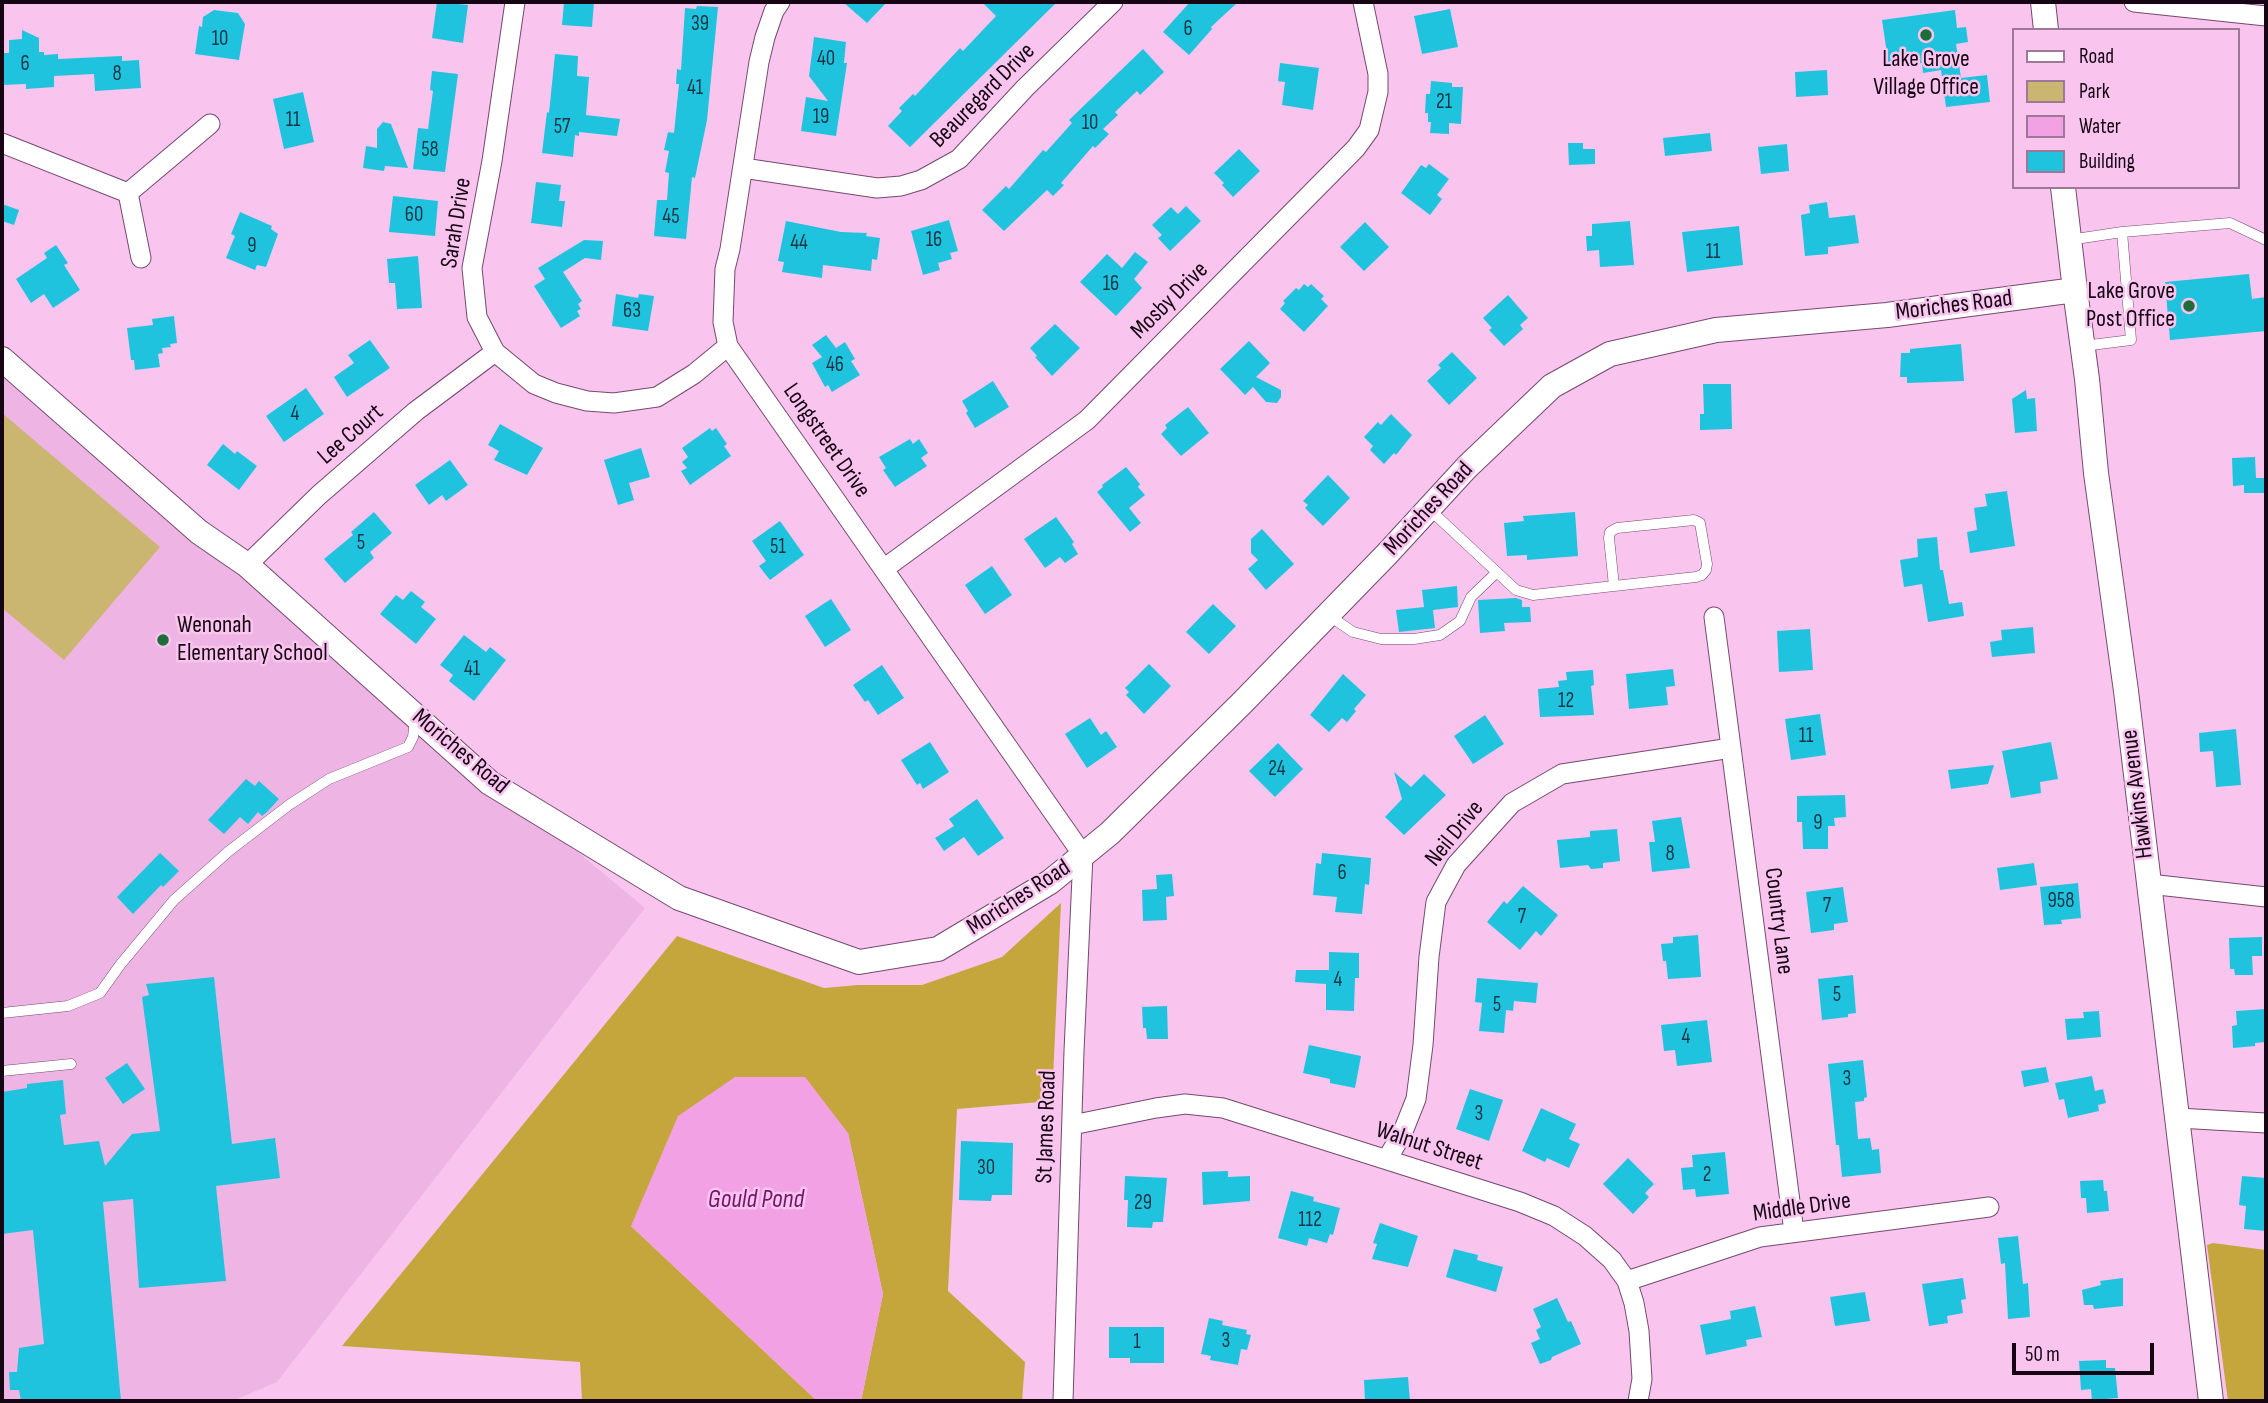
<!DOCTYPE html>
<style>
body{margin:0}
#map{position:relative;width:2268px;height:1403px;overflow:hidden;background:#f9c5ef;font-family:"Sofia Sans Condensed",sans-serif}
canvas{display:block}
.frame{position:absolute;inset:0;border:4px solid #160614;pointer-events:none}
.legend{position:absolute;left:2012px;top:28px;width:228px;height:161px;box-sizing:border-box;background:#f9c5ef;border:2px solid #9e7997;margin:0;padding:9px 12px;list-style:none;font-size:21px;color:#160614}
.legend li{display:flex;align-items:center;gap:14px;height:35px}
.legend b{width:35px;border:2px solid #9e7997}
.scale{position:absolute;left:2012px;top:1343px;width:142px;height:32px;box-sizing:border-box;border:4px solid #160614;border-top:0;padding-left:9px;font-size:21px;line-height:24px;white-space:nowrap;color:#160614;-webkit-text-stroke:5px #f9c5ef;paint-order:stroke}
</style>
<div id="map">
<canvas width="2268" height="1403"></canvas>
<div class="frame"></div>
<ul class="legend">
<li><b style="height:9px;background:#fff"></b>Road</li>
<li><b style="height:19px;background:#cab571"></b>Park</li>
<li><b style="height:19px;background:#f1a1e4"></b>Water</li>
<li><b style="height:19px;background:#1fc3de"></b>Building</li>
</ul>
<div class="scale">50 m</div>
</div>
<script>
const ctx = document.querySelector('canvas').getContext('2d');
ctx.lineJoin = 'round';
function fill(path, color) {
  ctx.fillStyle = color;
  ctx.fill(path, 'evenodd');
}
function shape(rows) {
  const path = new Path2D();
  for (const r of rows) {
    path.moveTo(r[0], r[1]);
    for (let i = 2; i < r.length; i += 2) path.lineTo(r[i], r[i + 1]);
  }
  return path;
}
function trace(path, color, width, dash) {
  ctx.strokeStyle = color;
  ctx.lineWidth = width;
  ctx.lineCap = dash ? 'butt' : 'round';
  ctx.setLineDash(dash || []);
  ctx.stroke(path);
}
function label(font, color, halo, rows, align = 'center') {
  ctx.font = font + ' "Sofia Sans Condensed",sans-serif';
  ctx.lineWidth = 5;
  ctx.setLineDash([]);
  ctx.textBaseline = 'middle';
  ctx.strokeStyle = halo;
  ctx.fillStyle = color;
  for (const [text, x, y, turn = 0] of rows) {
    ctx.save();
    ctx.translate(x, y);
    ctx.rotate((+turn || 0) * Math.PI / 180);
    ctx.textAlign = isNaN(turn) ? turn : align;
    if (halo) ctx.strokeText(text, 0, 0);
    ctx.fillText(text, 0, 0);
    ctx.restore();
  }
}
const built = shape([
 [2,371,645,908,277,1382,232,1401,2,1401]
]);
const green = shape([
 [2,413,160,547,64,660,2,608]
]);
const forest = shape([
 [1061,903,1052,1101,957,1109,948,1291,1025,1362,1022,1401,861,1401,883,1294,848,1133,631,1226,817,1401,582,1401,580,1362,342,1346,677,936,824,988,858,985,922,985,1002,957],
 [2213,1243,2266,1250,2266,1401,2228,1401,2207,1245]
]);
const water = shape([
 [735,1077,805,1077,848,1133,883,1294,861,1401,817,1401,631,1226,678,1116]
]);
const building = shape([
 [437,2,468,5,463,43,432,38],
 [564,2,594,2,592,27,562,25],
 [843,2,887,2,867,23],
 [982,2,1057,2,910,147,888,126,902,111,899,108,913,94,915,96,960,48,963,51,996,16],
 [1190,2,1238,2,1211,27,1212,29,1189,55,1163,32],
 [697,6,718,7,707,120,695,178,692,177,686,239,654,236,657,200,667,200,669,173,665,172,669,151,664,150,668,132,674,133,679,84,676,84,677,69,681,70,685,8,696,9],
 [1450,9,1458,47,1422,54,1414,16],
 [214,10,238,13,245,24,239,60,195,54,199,26,202,27,203,17],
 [1955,10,1957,28,1966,27,1968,42,1956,44,1961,78,1987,75,1990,102,1946,107,1941,70,1923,73,1922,63,1889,67,1882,20],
 [22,30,39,38,39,52,44,52,44,55,58,54,58,59,122,56,122,61,139,60,141,88,95,91,94,74,54,76,54,87,26,89,26,84,2,85,2,53,9,53,9,40,22,39],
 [814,37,846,42,844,63,847,63,836,136,801,131,806,97,828,101,809,76],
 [1143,49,1164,72,1140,95,1137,91,1115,112,1118,115,1103,129,1109,134,1095,148,1093,146,1061,183,1064,185,1053,196,1047,190,1004,231,982,210,1006,186,1009,189,1043,150,1046,152,1072,123,1069,120],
 [555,54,578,56,577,76,589,77,586,115,620,119,617,136,579,132,579,136,575,135,573,157,542,153,547,112,549,113],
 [1280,63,1319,68,1313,110,1282,105,1285,82,1278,81],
 [1827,70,1828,95,1796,97,1795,72],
 [432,71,458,74,445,172,413,169,418,128,428,129,433,91,430,90],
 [1431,81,1452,83,1452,87,1463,87,1461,124,1449,123,1449,134,1430,133,1431,122,1428,122,1428,113,1425,113,1426,94,1430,94],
 [303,92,314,142,284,149,273,99],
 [383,122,391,124,408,168,385,166,384,171,363,168,366,146,377,148,377,129],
 [1710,133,1712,151,1665,156,1663,138],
 [1568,143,1583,143,1583,149,1595,149,1595,164,1569,165],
 [1787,144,1789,171,1761,174,1758,147],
 [1239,149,1260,171,1233,197,1222,185,1224,183,1214,173],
 [1429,164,1449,179,1437,195,1442,199,1430,215,1401,193,1421,165,1426,168],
 [536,182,561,185,559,201,565,201,562,227,531,223],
 [393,196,438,201,435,236,389,232],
 [1827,202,1829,218,1855,215,1859,243,1828,247,1828,254,1805,256,1801,215,1810,213,1809,205],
 [2,204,19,210,14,225,2,221],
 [1186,206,1201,221,1170,251,1158,238,1162,235,1152,225,1171,207,1178,214],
 [240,212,272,226,271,229,278,234,266,267,257,265,255,270,226,258,235,236,231,234],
 [949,220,958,251,950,253,952,259,938,263,940,270,923,275,911,231],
 [786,221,841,232,867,233,866,236,880,238,877,260,872,259,871,271,823,265,822,278,782,272,784,262,778,261],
 [1630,221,1634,265,1600,267,1599,250,1587,251,1586,236,1592,236,1592,224],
 [1365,222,1389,247,1364,271,1340,247],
 [1739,226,1743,265,1687,272,1682,232],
 [584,240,603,241,601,260,585,258,563,272,582,301,578,304,581,309,577,311,580,316,561,328,534,286,545,279,538,268],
 [56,245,68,263,64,265,80,290,53,308,44,294,31,303,16,279,47,258,44,253],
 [1135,252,1148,262,1134,279,1142,288,1116,316,1080,282,1107,254,1122,268],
 [418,256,422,308,397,309,395,283,389,283,387,259],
 [2249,274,2252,299,2266,297,2266,331,2170,340,2165,282],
 [1304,284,1308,287,1311,284,1324,296,1321,299,1328,306,1304,332,1280,309,1285,303,1283,301,1296,288,1299,290],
 [616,294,638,298,639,294,654,296,648,331,612,326],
 [1508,295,1528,318,1520,325,1523,329,1504,346,1489,330,1492,328,1483,318],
 [174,316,177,343,170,344,171,347,162,348,163,353,158,354,160,367,135,370,134,360,131,360,127,328,153,325,152,319],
 [1055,324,1080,348,1052,376,1035,357,1037,356,1030,348],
 [826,335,836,348,845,342,855,359,851,361,860,375,832,392,828,385,825,387,812,363,822,357,812,345],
 [370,340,390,368,347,397,334,377,354,363,348,355],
 [1249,341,1270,363,1256,377,1281,390,1281,397,1277,403,1266,402,1253,387,1245,395,1220,369],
 [1961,344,1964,381,1907,383,1907,377,1900,377,1901,353,1910,353,1910,349],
 [1452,352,1477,378,1449,405,1427,381,1441,368,1438,365],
 [993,381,1009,407,975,428,966,413,968,411,962,401],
 [1703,384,1731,384,1732,429,1700,430,1700,414,1704,414],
 [306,388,324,414,284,442,266,416],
 [2026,390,2027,399,2035,398,2037,431,2015,433,2012,399],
 [1188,407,1209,433,1181,456,1161,434,1167,428,1165,425],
 [1391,414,1412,435,1396,455,1394,453,1384,464,1370,450,1373,446,1364,437,1378,422,1381,425],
 [500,424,543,448,527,475,494,460,499,451,488,445],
 [710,428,712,431,716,428,727,444,724,446,731,456,690,485,681,471,687,468,682,462,688,457,682,448],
 [910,439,913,444,919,439,928,453,921,458,927,466,895,487,883,470,886,468,879,457],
 [223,444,235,454,237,451,257,466,239,490,207,465],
 [641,448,650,477,629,483,634,500,618,505,604,460],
 [2255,457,2256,478,2266,478,2266,493,2244,493,2244,485,2233,486,2232,458],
 [450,460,468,485,446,501,442,495,429,505,415,485],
 [1126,467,1140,484,1138,487,1145,495,1129,508,1141,523,1130,532,1097,492,1103,487,1102,485],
 [1328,475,1350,498,1323,526,1305,508,1308,505,1303,501],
 [2007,491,2015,546,1970,553,1967,532,1977,530,1974,508,1987,506,1985,494],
 [374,512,392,533,370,552,374,558,345,583,324,559,353,535,351,532],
 [1575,512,1578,556,1527,560,1527,555,1507,556,1504,523,1524,521,1523,516],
 [1056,517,1074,542,1072,544,1078,554,1065,563,1060,557,1045,568,1024,539],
 [780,521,804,555,770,580,759,566,766,561,752,541],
 [1262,529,1294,564,1266,590,1248,569,1258,560,1251,553,1251,539],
 [1937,537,1940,570,1943,570,1949,604,1962,602,1964,616,1928,622,1922,584,1904,587,1900,560,1918,557,1917,539],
 [992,566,1012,595,985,614,965,585],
 [1457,586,1458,607,1433,610,1435,628,1399,632,1396,610,1424,607,1422,590],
 [411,591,425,602,421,607,436,619,416,644,380,614,396,595,403,600],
 [1516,598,1522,600,1522,607,1530,607,1531,622,1504,623,1505,631,1480,633,1478,600],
 [831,599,851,630,825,647,805,616],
 [1213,604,1236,626,1209,654,1186,632],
 [2033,627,2035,653,1992,657,1990,642,2002,640,2001,630],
 [1810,629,1813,670,1779,672,1777,631],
 [464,635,486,652,490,647,506,660,474,701,449,681,453,675,440,665],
 [1149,664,1171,686,1144,714,1126,695,1129,692,1125,688],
 [882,665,904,698,878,715,868,700,865,702,853,685],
 [1673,669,1675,686,1666,687,1668,705,1629,709,1626,674],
 [1593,670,1594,685,1591,686,1594,715,1540,717,1538,689,1559,687,1558,681,1567,680,1566,672],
 [1343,674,1366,695,1354,709,1356,711,1347,722,1342,718,1329,732,1310,715],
 [1820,714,1826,755,1791,760,1785,719],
 [1485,715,1504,744,1473,764,1454,736],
 [1090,718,1101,735,1106,731,1117,747,1087,768,1065,734],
 [2236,729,2241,785,2216,787,2213,751,2200,752,2199,733],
 [930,742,949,772,923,789,920,783,917,785,901,760],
 [2051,742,2058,779,2040,782,2041,793,2011,798,2002,751],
 [1278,743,1303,769,1275,797,1249,771],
 [1994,765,1988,784,1951,789,1948,770],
 [1394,772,1411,787,1424,774,1446,795,1404,835,1385,817,1402,799],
 [246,779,255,786,259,781,279,799,266,813,262,816,258,812,248,824,240,817,224,834,208,820],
 [1845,795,1846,817,1834,818,1835,826,1828,826,1828,849,1803,849,1802,822,1797,822,1797,796],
 [977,799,1004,838,978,856,964,837,944,851,935,838,954,826,949,819],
 [1681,817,1690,868,1652,872,1649,842,1655,842,1652,821],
 [1617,829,1620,861,1603,863,1603,868,1591,869,1588,865,1560,868,1557,840,1590,837,1590,831],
 [160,853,179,871,163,887,161,885,133,914,117,897],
 [1322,853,1371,858,1369,885,1365,884,1362,914,1335,912,1337,897,1313,895,1316,863,1321,864],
 [2034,863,2037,885,2000,890,1997,868],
 [1172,874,1174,896,1166,897,1167,920,1143,921,1142,890,1157,889,1156,875],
 [2078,883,2081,918,2061,920,2062,924,2044,925,2040,887],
 [1523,886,1558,915,1541,936,1536,931,1520,950,1487,922,1504,901,1507,904],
 [1843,887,1848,922,1834,924,1834,930,1811,933,1806,892],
 [1698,935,1701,977,1668,979,1666,961,1663,961,1661,944,1673,943,1673,937],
 [2262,937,2262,956,2252,956,2253,975,2235,975,2234,969,2230,969,2229,938],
 [1329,952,1359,953,1359,978,1355,978,1354,1011,1326,1010,1326,984,1295,982,1296,970,1329,970],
 [1853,975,1856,1013,1848,1014,1848,1017,1822,1020,1818,979],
 [214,977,232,1144,275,1138,280,1178,216,1186,226,1281,139,1288,133,1199,103,1202,121,1401,21,1401,19,1390,10,1390,9,1372,17,1372,19,1348,44,1344,33,1230,2,1234,2,1092,27,1088,27,1084,63,1080,66,1114,60,1115,64,1145,99,1141,105,1166,132,1134,160,1131,142,997,149,995,146,984],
 [1477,978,1538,983,1536,1003,1514,1001,1513,1011,1506,1010,1504,1033,1479,1031,1482,1003,1475,1002],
 [1167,1006,1168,1039,1147,1039,1146,1028,1143,1028,1142,1007],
 [2266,1009,2266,1042,2255,1043,2255,1046,2233,1048,2232,1026,2237,1025,2236,1011],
 [2099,1011,2101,1037,2067,1040,2065,1019,2084,1018,2083,1012],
 [1707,1020,1712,1062,1677,1066,1675,1050,1664,1051,1661,1025],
 [1309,1045,1361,1056,1355,1088,1330,1083,1330,1079,1303,1073],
 [1863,1060,1867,1097,1864,1098,1864,1101,1855,1102,1858,1139,1870,1138,1872,1150,1879,1149,1881,1173,1842,1177,1839,1145,1836,1145,1828,1064],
 [127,1063,145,1089,123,1104,105,1078],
 [2046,1067,2049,1082,2024,1087,2021,1071],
 [2092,1076,2095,1091,2103,1089,2106,1103,2098,1105,2099,1111,2068,1118,2064,1099,2059,1100,2055,1083],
 [1470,1089,1503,1100,1489,1141,1456,1129],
 [1541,1108,1576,1124,1569,1139,1580,1144,1569,1168,1547,1158,1545,1162,1522,1151],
 [961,1141,1013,1143,1012,1195,992,1195,991,1201,959,1200],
 [1725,1152,1729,1194,1696,1197,1695,1189,1683,1190,1681,1168,1693,1167,1692,1155],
 [1628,1158,1654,1184,1645,1193,1649,1197,1633,1214,1603,1184],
 [1228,1171,1228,1177,1250,1176,1250,1201,1203,1205,1202,1172],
 [1125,1176,1167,1178,1163,1222,1153,1222,1152,1228,1127,1227,1128,1200,1124,1200],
 [2242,1176,2266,1178,2266,1231,2244,1229,2246,1206,2239,1205],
 [2103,1180,2104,1191,2107,1191,2109,1211,2087,1213,2086,1198,2081,1198,2080,1181],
 [1291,1191,1314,1197,1313,1201,1340,1208,1333,1235,1330,1234,1327,1243,1309,1238,1307,1246,1278,1238],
 [1380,1223,1418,1236,1408,1267,1372,1259,1377,1244,1373,1243],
 [2018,1236,2023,1284,2028,1283,2030,1317,2008,1319,2005,1263,2001,1264,1998,1238],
 [1454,1249,1478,1255,1477,1260,1503,1267,1496,1292,1446,1277],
 [1963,1278,1966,1299,1961,1300,1963,1313,1947,1316,1948,1323,1929,1326,1922,1284],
 [2123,1278,2123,1306,2094,1309,2093,1305,2084,1305,2082,1290,2101,1285,2100,1281],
 [1865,1292,1870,1321,1835,1326,1830,1297],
 [1557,1298,1568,1322,1571,1321,1581,1344,1552,1357,1551,1360,1540,1364,1531,1343,1540,1339,1536,1330,1541,1327,1533,1309],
 [1755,1306,1762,1337,1746,1340,1747,1346,1706,1355,1700,1325,1731,1319,1730,1311],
 [1209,1318,1223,1321,1222,1325,1247,1330,1246,1334,1251,1335,1247,1350,1241,1349,1238,1365,1210,1360,1211,1356,1201,1354],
 [1109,1327,1164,1327,1164,1363,1130,1363,1130,1358,1109,1358],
 [2106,1360,2106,1368,2115,1368,2118,1398,2092,1400,2091,1389,2081,1390,2079,1361],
 [1408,1377,1410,1401,1365,1401,1364,1380]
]);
const service = shape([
 [2069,240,2122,232,2230,223,2266,240],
 [2083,346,2131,340,2122,232],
 [1429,509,1516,590,1533,595,1614,586,1696,577,1702,575,1706,570,1707,564,1700,523,1694,520,1617,528,1610,532,1609,538,1614,586],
 [1328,615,1353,632,1381,639,1414,639,1440,635,1460,621,1471,597,1497,572],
 [2,1013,68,1006,100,993,120,965,174,900,229,851,289,805,329,779,408,747,413,737,415,720],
 [2,1071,71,1064]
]);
const minor = shape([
 [515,2,492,161,472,268,477,317,495,352,534,384,556,393,587,401,614,403,657,397,694,374,728,346],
 [780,2,774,11,765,37,759,62,730,249,725,269,723,322,728,346,1083,855,1074,1051,1063,1401],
 [2134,2,2266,16],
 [2,143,128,193,141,258],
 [743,168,877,188,901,186,921,180,959,159,1025,88,1113,2],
 [128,193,210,124],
 [247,565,319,495,416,411,495,352],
 [885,568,1087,420,1356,148,1369,130,1378,92,1378,74,1363,2],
 [1714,617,1794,1232],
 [2149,884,2266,897],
 [2178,1118,2266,1123],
 [1072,1125,1156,1108,1185,1104,1223,1108,1520,1202,1554,1216,1585,1236,1612,1260,1627,1281,1634,1303,1639,1331,1642,1379,1638,1401],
 [1387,1159,1402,1134,1416,1099,1423,1045,1429,957,1436,902,1456,865,1512,803,1562,774,1731,748],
 [1627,1281,1760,1237,1989,1207]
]);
const tertiary = shape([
 [2043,2,2046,30],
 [2063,187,2075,290,2087,379,2096,473,2126,691,2211,1401],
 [2,359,199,532,247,565,490,783,679,898,859,962,938,949,1050,882,1110,833,1242,703,1387,554,1467,467,1552,386,1610,354,1716,330,1887,315,2075,290]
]);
const markers = [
 [1926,35,7,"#1d6c3c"],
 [2189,306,7,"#1d6c3c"],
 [163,640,7,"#1d6c3c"]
];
const numberNames = [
 ["39",700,25],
 ["6",1188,30],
 ["10",220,40],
 ["40",826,60],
 ["6",25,65],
 ["8",117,75],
 ["41",695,89],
 ["21",1444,103],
 ["19",821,118],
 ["11",293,121],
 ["10",1090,124],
 ["57",562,128],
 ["58",430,151],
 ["60",414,216],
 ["45",671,218],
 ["16",934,241],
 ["44",799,244],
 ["9",252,247],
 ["11",1713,253],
 ["16",1111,285],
 ["63",632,312],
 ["46",835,366],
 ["4",295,415],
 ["5",361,544],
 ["51",778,548],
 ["41",472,670],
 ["12",1566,702],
 ["11",1806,737],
 ["24",1277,770],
 ["9",1818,824],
 ["8",1670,855],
 ["6",1342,874],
 ["958",2061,902],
 ["7",1827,907],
 ["7",1522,918],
 ["4",1338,981],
 ["5",1837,996],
 ["5",1497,1006],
 ["4",1686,1038],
 ["3",1847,1080],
 ["3",1479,1115],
 ["30",986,1169],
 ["2",1707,1176],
 ["29",1143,1204],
 ["112",1310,1221],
 ["3",1226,1342],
 ["1",1137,1343]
];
const poiNames = [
 ["Lake Grove",1926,60],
 ["Village Office",1926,88],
 ["Lake Grove",2175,292,"right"],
 ["Post Office",2175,320,"right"],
 ["Wenonah",177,626,"left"],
 ["Elementary School",177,654,"left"]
];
const streetNames = [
 ["Beauregard Drive",983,96,-45],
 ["Sarah Drive",457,223,-81],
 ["Mosby Drive",1170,301,-45],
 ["Moriches Road",1954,306,-7],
 ["Lee Court",351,435,-41],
 ["Longstreet Drive",826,441,55],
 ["Moriches Road",1429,509,-47],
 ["Moriches Road",460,752,40],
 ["Hawkins Avenue",2138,794,-97],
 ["Neil Drive",1455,834,-51],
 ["Moriches Road",1019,898,-33],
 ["Country Lane",1778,921,83],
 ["St James Road",1047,1127,-88],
 ["Walnut Street",1429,1147,18],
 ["Middle Drive",1802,1208,-8]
];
const waterNames = [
 ["Gould Pond",756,1200]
];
fill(built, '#eeb5e4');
fill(green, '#cab571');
fill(forest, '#c5a63d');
fill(water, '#f1a1e4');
fill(building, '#1fc3de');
trace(service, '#75496e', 11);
trace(minor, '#75496e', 21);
trace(tertiary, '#75496e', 26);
trace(service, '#fff', 10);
trace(minor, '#fff', 19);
trace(tertiary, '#fff', 24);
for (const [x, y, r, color] of markers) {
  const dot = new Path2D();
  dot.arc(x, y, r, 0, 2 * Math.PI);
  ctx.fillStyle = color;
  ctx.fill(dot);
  trace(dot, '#f9c5ef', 2.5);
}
label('21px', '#183546', null, numberNames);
label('24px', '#160614', '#f9c5ef', poiNames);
label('24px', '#160614', '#f9c5ef', streetNames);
label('italic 26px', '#73166a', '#f9c5ef', waterNames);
</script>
